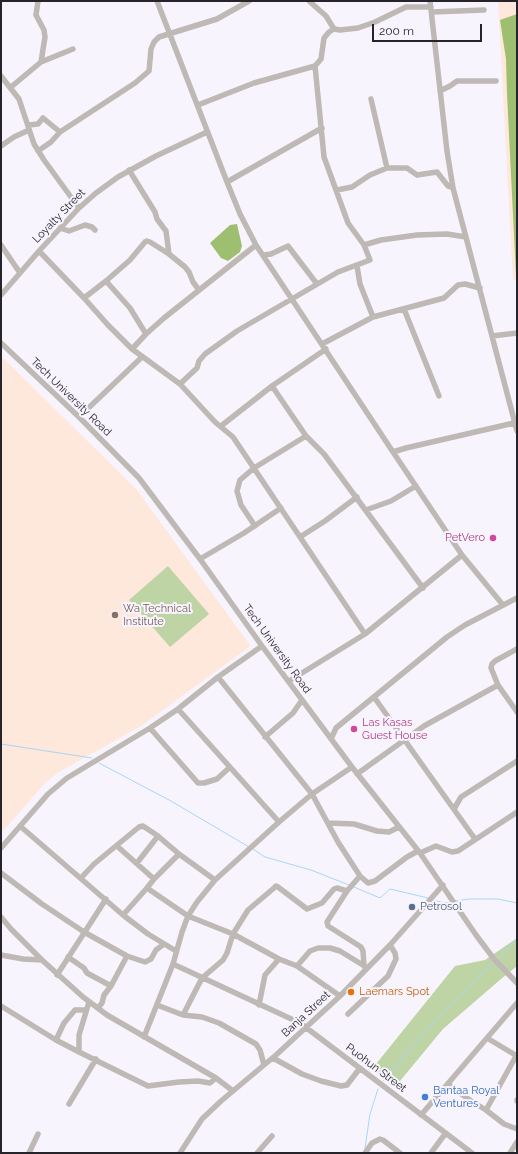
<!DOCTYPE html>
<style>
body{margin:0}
#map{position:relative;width:518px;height:1154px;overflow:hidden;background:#f7f4fd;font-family:Raleway,sans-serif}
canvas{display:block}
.frame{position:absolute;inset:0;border:2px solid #26242a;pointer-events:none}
.scale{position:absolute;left:372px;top:24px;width:110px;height:18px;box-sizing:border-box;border:2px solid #26242a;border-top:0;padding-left:5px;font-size:12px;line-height:14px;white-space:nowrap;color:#26242a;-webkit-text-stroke:3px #f7f4fd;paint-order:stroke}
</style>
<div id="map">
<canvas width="518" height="1154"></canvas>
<div class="frame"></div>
<div class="scale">200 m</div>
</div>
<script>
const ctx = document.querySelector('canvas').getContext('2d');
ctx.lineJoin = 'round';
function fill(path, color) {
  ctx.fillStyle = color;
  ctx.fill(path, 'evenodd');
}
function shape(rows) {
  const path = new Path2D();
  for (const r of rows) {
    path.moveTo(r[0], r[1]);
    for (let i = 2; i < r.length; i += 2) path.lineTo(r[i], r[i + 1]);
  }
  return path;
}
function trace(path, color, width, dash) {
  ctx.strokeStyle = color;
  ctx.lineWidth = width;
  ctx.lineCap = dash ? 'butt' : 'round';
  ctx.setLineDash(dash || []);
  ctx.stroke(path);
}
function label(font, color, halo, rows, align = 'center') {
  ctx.font = font + ' Raleway,sans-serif';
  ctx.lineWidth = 4;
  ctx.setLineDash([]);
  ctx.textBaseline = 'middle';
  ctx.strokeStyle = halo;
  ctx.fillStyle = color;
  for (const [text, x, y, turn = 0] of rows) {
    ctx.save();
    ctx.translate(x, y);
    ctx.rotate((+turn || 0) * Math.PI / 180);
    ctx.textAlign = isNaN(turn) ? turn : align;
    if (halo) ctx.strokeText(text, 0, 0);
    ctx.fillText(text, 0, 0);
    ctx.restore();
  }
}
const education = shape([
 [498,1,517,1,517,280,513,280],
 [1,356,136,489,250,645,249,647,141,726,57,773,46,782,3,831,1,831]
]);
const green = shape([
 [168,566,209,614,170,647,129,600],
 [517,938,517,966,501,979,443,1029,395,1087,372,1069,455,966,485,960]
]);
const forest = shape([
 [517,14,517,275,516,275,507,94,506,59,500,20],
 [237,224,242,246,240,252,228,261,221,258,210,243,230,225]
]);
const stream = shape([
 [1,744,92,758],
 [99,763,171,801,249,847],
 [253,849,265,857,311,870,349,885],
 [354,887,380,898,390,889,428,898],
 [433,900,444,903,451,902],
 [456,901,469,899,498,899,517,903],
 [500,957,517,938],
 [383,1081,444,1011,493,963],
 [365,1148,370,1114,378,1089]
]);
const minor = shape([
 [38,1,36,15,44,30,45,37,41,62],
 [157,1,227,182,240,214,256,245,393,452,462,555,503,605],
 [309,1,326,16,334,29,340,30,358,28,375,22,406,7,431,7],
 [430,1,447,151,453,188,517,431],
 [432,12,484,10],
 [1,76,19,99,34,144,44,160,79,208],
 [11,87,41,62,73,49],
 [440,91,450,86,457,81,496,81],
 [371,99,387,168],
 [198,105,254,83,315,66],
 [29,125,38,124,43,118,60,132],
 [1,146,14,137,29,130],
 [38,151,51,142,60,132,135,83,149,71,151,49,154,42,159,37,217,19,249,1],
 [129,170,155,212,157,219,166,231,169,254],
 [227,182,322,128],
 [337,190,352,187,370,175,387,168,407,168,417,175,437,172,448,186,453,188],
 [60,228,69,231,85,225,92,227,95,230],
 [1,245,20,273],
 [364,245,381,240,417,235,447,234,466,237],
 [39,251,84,298,108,325,132,349,180,384,215,422,233,437,365,634],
 [264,255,271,254,288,246,317,284],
 [357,266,360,284,373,317],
 [106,281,130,308,146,334],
 [1,295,39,251,79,208,96,193,118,177,156,156,207,132],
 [84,298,106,281,130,260,145,242,147,241,150,242,169,254,185,267,189,272,193,282,199,290],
 [404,309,439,396],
 [492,336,517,333],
 [1,343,79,417,139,478,200,559,262,646,352,767,420,853,476,935,494,959,517,983],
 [322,344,373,317,444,298,458,285,465,284,480,288],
 [132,349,146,334,164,318,256,245],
 [180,384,197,368,199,361,205,354,237,331,338,272,370,260,364,245,348,223,324,157,315,66,321,59,324,38,329,32,334,29],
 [272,386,306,436,324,454,423,588],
 [79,417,142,357],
 [221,426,272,386,326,349],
 [393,452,406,448,514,423],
 [366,510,391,501,416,486],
 [255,526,241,505,237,491,240,480,254,468,306,436],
 [300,537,325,521,357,497],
 [200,559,244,533,281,508],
 [517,649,495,661,492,664,491,668,498,685,517,712],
 [218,677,312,794,338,842,360,876,347,891,327,922,328,926,361,947,363,951,364,966],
 [289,681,365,634,462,555],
 [374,697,475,839],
 [178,709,279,822],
 [150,728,198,783,204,783,217,779,230,767],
 [265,737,293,713,302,700],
 [331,739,336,728,447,637,465,625,517,598],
 [357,774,424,726,498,685],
 [454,809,461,797,517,761],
 [328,823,354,824,377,831,389,832,399,827],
 [20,826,123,915,148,934,176,951],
 [117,846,154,879,147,888,188,916,233,934,279,959,297,966,340,996],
 [1,848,48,794,67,778,150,728,178,709,218,677,262,646],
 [420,853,436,846,452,852,458,851,517,812],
 [137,863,158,836],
 [1,873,42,904,84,932,127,956,145,962,151,959,156,950,164,944],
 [360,876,368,883,375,881,407,857,418,851],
 [81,878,94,864,139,827,143,826,158,836,179,854,215,880],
 [154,879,179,854],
 [123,915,147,888],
 [1,917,11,929,42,960,83,997,107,1015,216,1078,233,1091],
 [1,955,23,959,42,960],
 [68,957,84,968,87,973,111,986],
 [173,964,300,1023,472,1153],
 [297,966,310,951,318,948,330,948,340,951,366,967],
 [57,975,106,899],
 [89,1002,79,1035,79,1052,148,1086,179,1082,198,1081,210,1083,216,1078],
 [157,1005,183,1015,202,1017,219,1023,256,1044,260,1050,264,1065],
 [259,1005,265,975,279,959],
 [1,1006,56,1040,79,1052],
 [98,1008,102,1003,104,995,111,986,127,956],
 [348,1014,388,976,396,959,395,953,390,945],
 [183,1015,202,978,223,960,227,953,233,934,248,910,274,888,276,886,278,887,307,909,322,903,334,889,337,888,347,891],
 [144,1037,173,964,182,932,188,916,197,902,215,880,279,822,312,794,352,767],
 [487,1038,517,1056],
 [56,1040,64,1023,75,1010,86,1010],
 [273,1058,302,1074,321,1081,341,1086,347,1085,360,1068],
 [448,1084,471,1101,486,1110,504,1124,517,1129],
 [517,1100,517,1101],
 [69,1104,96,1059],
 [486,1110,516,1056],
 [421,1115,517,1003],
 [29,1153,38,1134],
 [180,1153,202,1119,221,1101,276,1055,340,996,390,945,443,885],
 [257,1153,272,1136],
 [365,1153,372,1143,380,1139,383,1140,400,1153],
 [431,1153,445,1134],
 [510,1153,517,1142]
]);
const markers = [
 [493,538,4,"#d1479c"],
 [115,615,4,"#8d6e63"],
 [354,729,4,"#d1479c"],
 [412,907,4,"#5c6f8a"],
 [351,992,4,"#e8710a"],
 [425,1097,4,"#3f7fe0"]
];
const streetNames = [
 ["Loyalty Street",59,216,-46],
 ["Tech University Road",71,397,44],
 ["Tech University Road",277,649,54],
 ["Banja Street",306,1014,-43],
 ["Puohun Street",376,1068,37]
];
const hotelNames = [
 ["PetVero",485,538],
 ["Las Kasas",362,723,"left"],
 ["Guest House",362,736,"left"]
];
const educationNames = [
 ["Wa Technical",123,609],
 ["Institute",123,622]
];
const serviceNames = [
 ["Petrosol",420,907]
];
const foodNames = [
 ["Laemars Spot",359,992]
];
const shopNames = [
 ["Bantaa Royal",433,1091],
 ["Ventures",433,1104]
];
fill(education, '#fee7db');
fill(green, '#bed4a5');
fill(forest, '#9dbf6f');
trace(stream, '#a8d6f8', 1);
trace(minor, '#bfb9b5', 5.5);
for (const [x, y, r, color] of markers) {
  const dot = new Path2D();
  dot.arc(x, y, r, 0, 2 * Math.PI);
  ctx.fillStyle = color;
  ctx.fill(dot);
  trace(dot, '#f7f4fd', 1.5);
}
label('11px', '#26242a', '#f7f4fd', streetNames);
label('11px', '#b23c85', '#f7f4fd', hotelNames, 'right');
label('11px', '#785e54', '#f7f4fd', educationNames, 'left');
label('11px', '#4e5e75', '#f7f4fd', serviceNames, 'left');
label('11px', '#c56008', '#f7f4fd', foodNames, 'left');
label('11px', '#366cbe', '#f7f4fd', shopNames, 'left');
</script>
